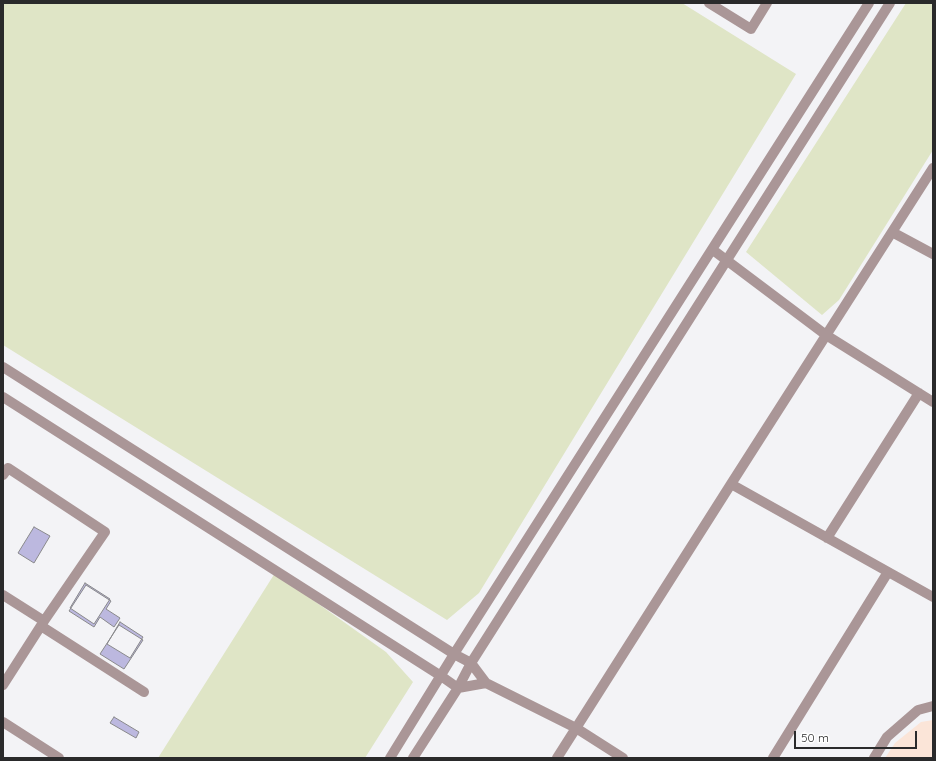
<!DOCTYPE html>
<style>
body{margin:0}
#map{position:relative;width:936px;height:761px;overflow:hidden;background:#f3f3f6;font-family:Quicksand,sans-serif}
canvas{display:block}
.frame{position:absolute;inset:0;border:4px solid #2a2a2b;pointer-events:none}
.scale{position:absolute;left:794px;top:731px;width:123px;height:18px;box-sizing:border-box;border:2px solid #2a2a2b;border-top:0;padding-left:5px;font-size:12px;line-height:14px;white-space:nowrap;color:#2a2a2b;-webkit-text-stroke:3px #fff;paint-order:stroke}
</style>
<div id="map">
<canvas width="936" height="761"></canvas>
<div class="frame"></div>
<div class="scale">50 m</div>
</div>
<script>
const ctx = document.querySelector('canvas').getContext('2d');
ctx.lineJoin = 'round';
function fill(path, color) {
  ctx.fillStyle = color;
  ctx.fill(path, 'evenodd');
}
function shape(rows) {
  const path = new Path2D();
  for (const r of rows) {
    path.moveTo(r[0], r[1]);
    for (let i = 2; i < r.length; i += 2) path.lineTo(r[i], r[i + 1]);
  }
  return path;
}
function trace(path, color, width, dash) {
  ctx.strokeStyle = color;
  ctx.lineWidth = width;
  ctx.lineCap = dash ? 'butt' : 'round';
  ctx.setLineDash(dash || []);
  ctx.stroke(path);
}
const education = shape([
 [933,720,933,758,885,758,895,743,921,722]
]);
const green = shape([
 [3,3,682,3,796,74,479,593,447,620,3,345],
 [906,3,933,3,933,150,839,300,822,315,746,252],
 [275,573,386,652,413,682,365,758,158,758]
]);
const building = shape([
 [34,527,50,536,34,563,18,553,34,527],
 [85,583,110,599,94,624,70,608,85,583],
 [86,585,111,601,106,609,120,618,114,627,100,617,94,627,69,611,86,585],
 [120,622,143,637,130,658,107,644,120,622],
 [119,625,143,640,124,669,100,654,119,625],
 [114,717,139,732,136,738,110,723,114,717]
]);
const minor = shape([
 [709,3,751,29,767,3],
 [892,232,933,254],
 [713,250,826,335,933,402],
 [3,367,454,654,471,663,486,683,576,728,623,758],
 [3,397,441,676,458,688,486,683],
 [3,475,8,468,105,532,44,621,3,685],
 [731,484,933,597],
 [827,538,919,393],
 [3,595,44,621],
 [41,626,144,692],
 [3,722,59,758],
 [390,758,454,654,869,3],
 [413,758,458,688,471,663,890,3],
 [557,758,731,484,933,168],
 [773,758,888,572],
 [874,758,887,737,918,710,933,706]
]);
fill(education, '#fbe5d8');
fill(green, '#dfe5c6');
fill(building, '#bcb8df');
trace(building, '#89898b', 1);
trace(minor, '#aa9697', 10);
</script>
